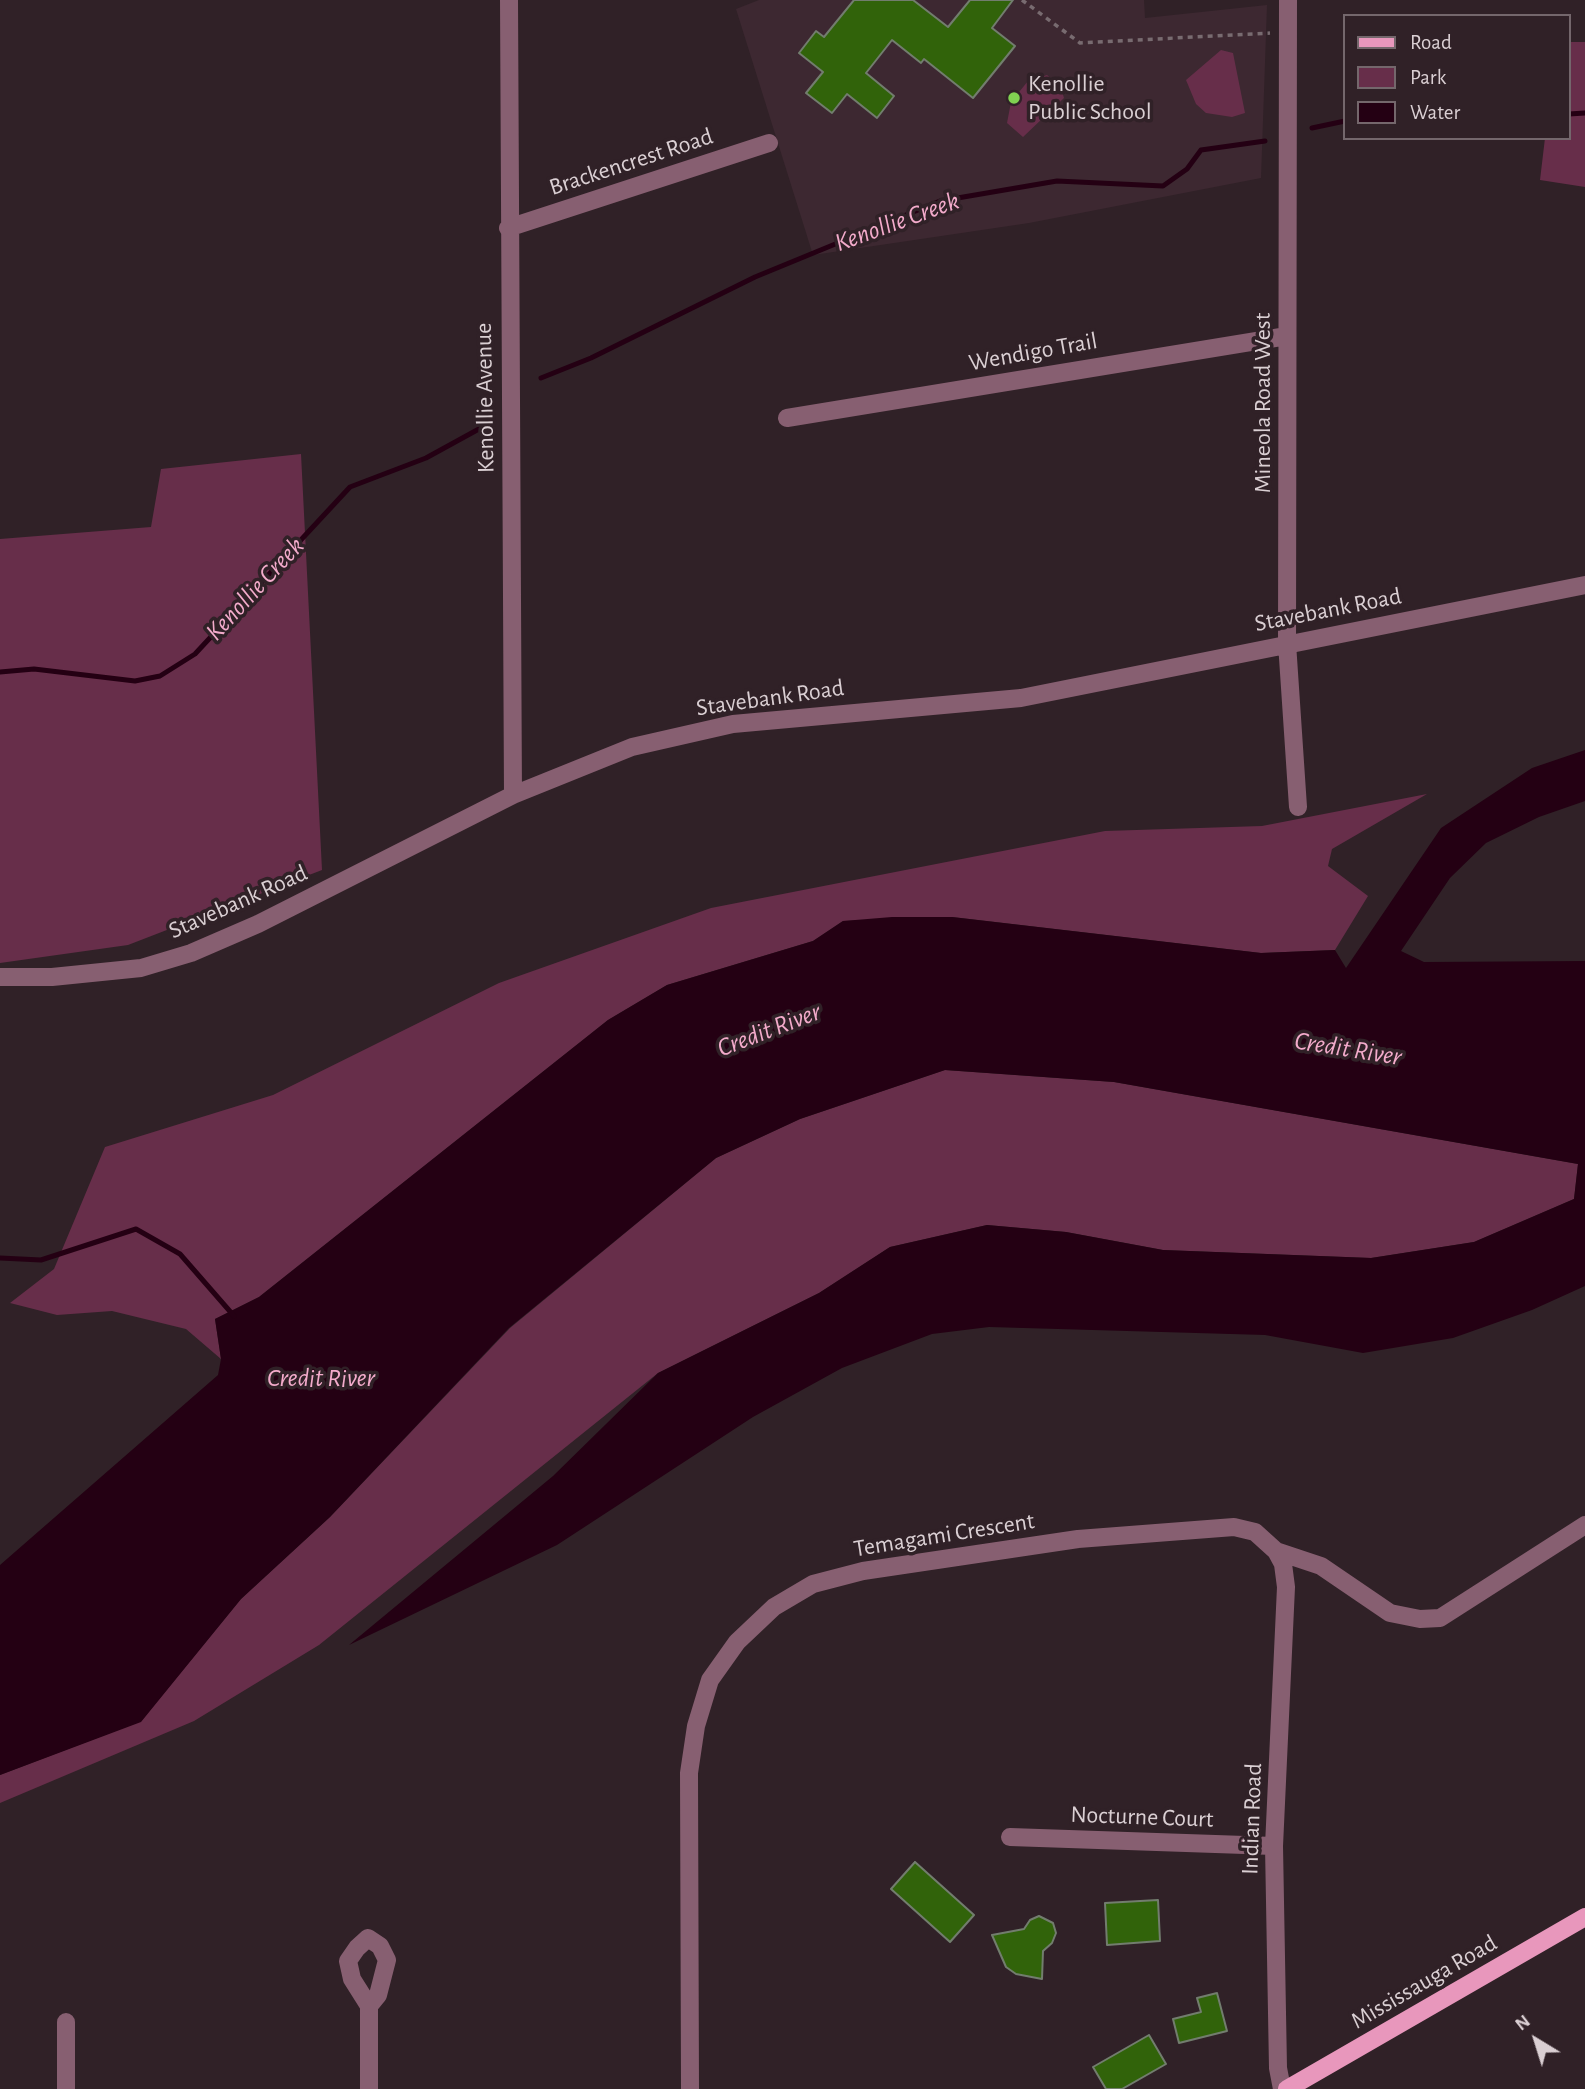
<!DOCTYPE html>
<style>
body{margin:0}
#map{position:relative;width:1585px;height:2089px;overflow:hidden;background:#302127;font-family:"Alegreya Sans",sans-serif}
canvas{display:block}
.legend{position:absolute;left:1343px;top:14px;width:228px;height:126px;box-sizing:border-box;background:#302127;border:2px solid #74676c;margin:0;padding:9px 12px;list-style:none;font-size:21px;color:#dacfd3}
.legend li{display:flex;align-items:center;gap:14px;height:35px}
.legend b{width:35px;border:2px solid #74676c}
.north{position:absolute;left:1501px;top:2005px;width:70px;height:70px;-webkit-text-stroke:5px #302127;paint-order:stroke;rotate:322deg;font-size:19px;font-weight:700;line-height:28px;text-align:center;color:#dacfd3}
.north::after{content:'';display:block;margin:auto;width:24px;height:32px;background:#dacfd3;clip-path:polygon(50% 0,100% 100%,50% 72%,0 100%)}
</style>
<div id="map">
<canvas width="1585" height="2089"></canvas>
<ul class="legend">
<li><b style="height:9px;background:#e897bc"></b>Road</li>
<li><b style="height:19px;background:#672e4a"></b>Park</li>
<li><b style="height:19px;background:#240013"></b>Water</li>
</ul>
<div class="north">N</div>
</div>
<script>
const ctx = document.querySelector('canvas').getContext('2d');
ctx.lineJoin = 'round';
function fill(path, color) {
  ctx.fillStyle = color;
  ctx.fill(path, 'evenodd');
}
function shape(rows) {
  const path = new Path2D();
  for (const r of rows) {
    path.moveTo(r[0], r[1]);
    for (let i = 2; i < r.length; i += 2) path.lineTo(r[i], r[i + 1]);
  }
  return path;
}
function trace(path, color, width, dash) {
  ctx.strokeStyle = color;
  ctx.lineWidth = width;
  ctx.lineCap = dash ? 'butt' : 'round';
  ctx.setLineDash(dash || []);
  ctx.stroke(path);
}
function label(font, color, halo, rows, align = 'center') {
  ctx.font = font + ' "Alegreya Sans",sans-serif';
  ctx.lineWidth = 7;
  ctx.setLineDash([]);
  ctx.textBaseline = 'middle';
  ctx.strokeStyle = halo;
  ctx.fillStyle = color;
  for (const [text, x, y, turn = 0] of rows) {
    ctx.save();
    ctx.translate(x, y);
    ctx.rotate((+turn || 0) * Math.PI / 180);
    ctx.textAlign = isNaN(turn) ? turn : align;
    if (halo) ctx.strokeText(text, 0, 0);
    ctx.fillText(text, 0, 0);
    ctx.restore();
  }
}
const built = shape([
 [759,0,1144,0,1145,18,1267,5,1261,178,1029,223,813,255,736,9]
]);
const green = shape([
 [1569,42,1585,42,1585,187,1540,180,1545,138,1569,138],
 [1221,50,1233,53,1245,113,1232,117,1206,113,1196,104,1186,80],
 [1047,75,1061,88,1064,98,1023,137,1007,123,1011,102,1028,81],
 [301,454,322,870,128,945,0,963,0,539,151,527,161,469],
 [1427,794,1332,849,1328,866,1368,896,1335,950,1261,953,952,917,843,921,813,941,667,985,608,1020,259,1297,215,1319,221,1359,186,1329,112,1311,57,1315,10,1303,54,1269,105,1147,273,1095,499,983,711,908,1105,831,1262,826],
 [945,1070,1114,1082,1578,1164,1574,1199,1474,1242,1371,1258,1163,1250,1066,1232,987,1225,890,1247,819,1293,658,1373,319,1645,194,1721,0,1803,0,1775,141,1721,241,1599,330,1517,510,1328,716,1158,800,1119]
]);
const water = shape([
 [1585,750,1585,801,1539,817,1486,843,1450,878,1401,951,1424,962,1585,961,1585,1286,1532,1310,1453,1338,1363,1353,1265,1335,989,1327,932,1334,842,1368,753,1417,557,1545,349,1645,553,1476,658,1373,819,1293,890,1247,987,1225,1066,1232,1163,1250,1371,1258,1474,1242,1574,1199,1578,1164,1114,1082,945,1070,800,1119,716,1158,509,1328,330,1517,241,1599,141,1722,0,1775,0,1565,218,1375,221,1359,215,1319,259,1297,608,1020,667,985,813,941,843,921,892,917,952,917,1261,953,1335,950,1346,968,1441,828,1532,768]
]);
const stream = shape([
 [1569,114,1585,113],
 [1312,128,1345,121],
 [541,378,591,358,755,277,940,201,1057,181,1163,186,1187,169,1201,150,1265,141],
 [0,672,34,669,135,681,160,676,195,654,350,487,426,458,488,424],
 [0,1258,41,1260,136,1229,180,1254,234,1316]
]);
const building = shape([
 [854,0,913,0,948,27,970,0,1013,0,992,28,1015,46,973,98,924,59,921,63,892,40,866,73,894,96,877,118,847,94,832,113,806,93,823,72,799,53,816,31,824,37,854,0],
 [915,1862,974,1915,950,1942,891,1889,915,1862],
 [1158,1900,1160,1941,1107,1945,1105,1903,1158,1900],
 [1039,1916,1053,1923,1056,1933,1052,1943,1043,1951,1042,1979,1016,1974,1006,1967,992,1935,1024,1929,1030,1920,1039,1916],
 [1217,1993,1227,2031,1179,2043,1173,2019,1201,2012,1197,1998,1217,1993],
 [1149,2035,1166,2064,1122,2089,1106,2089,1093,2067,1149,2035]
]);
const path = shape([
 [1022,0,1080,43,1270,33]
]);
const minor = shape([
 [509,0,513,795],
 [1288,0,1287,643,1298,807],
 [508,228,769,143],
 [787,418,1287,336],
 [0,977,52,977,141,968,191,953,258,924,513,795,632,747,733,724,1021,698,1585,585],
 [1276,1551,1283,1564,1286,1587,1274,1846,1278,2068,1282,2089],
 [1010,1837,1274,1846],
 [369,2006,378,1995,387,1960,380,1946,368,1938,357,1948,348,1961,352,1979,369,2006,369,2089],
 [66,2022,66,2089],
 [690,2089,689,1773,696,1726,710,1680,737,1642,774,1607,813,1584,863,1571,1078,1539,1234,1527,1255,1532,1276,1551,1321,1566,1390,1613,1420,1619,1440,1618,1585,1525]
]);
const major = shape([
 [1287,2089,1585,1917]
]);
const markers = [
 [1014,98,7,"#80d051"]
];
const poiNames = [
 ["Kenollie",1028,84],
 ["Public School",1028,112]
];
const streetNames = [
 ["Brackencrest Road",631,162,-18],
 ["Wendigo Trail",1033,352,-10],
 ["Kenollie Avenue",485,398,-91],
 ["Mineola Road West",1263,403,-90],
 ["Stavebank Road",1328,610,-11],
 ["Stavebank Road",770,698,-8],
 ["Stavebank Road",238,902,-24],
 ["Temagami Crescent",944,1535,-9],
 ["Nocturne Court",1142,1817,2],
 ["Indian Road",1252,1819,-88],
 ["Mississauga Road",1424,1982,-30]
];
const waterNames = [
 ["Kenollie Creek",897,222,-20],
 ["Kenollie Creek",255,589,-47],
 ["Credit River",769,1030,-21],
 ["Credit River",1348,1049,9],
 ["Credit River",321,1378]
];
fill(built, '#3d2831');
fill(green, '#672e4a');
fill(water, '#240013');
trace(stream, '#240013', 5);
fill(building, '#31630a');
trace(building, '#727d6e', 2);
trace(path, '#786b70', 3.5, [5, 5]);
trace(minor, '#875f71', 18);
trace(major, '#e897bc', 18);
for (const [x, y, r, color] of markers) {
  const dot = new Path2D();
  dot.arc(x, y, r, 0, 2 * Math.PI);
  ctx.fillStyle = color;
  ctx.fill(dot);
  trace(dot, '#302127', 2.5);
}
label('24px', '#dacfd3', '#302127', poiNames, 'left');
label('24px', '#dacfd3', '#302127', streetNames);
label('italic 26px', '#f3abcb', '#302127', waterNames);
</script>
